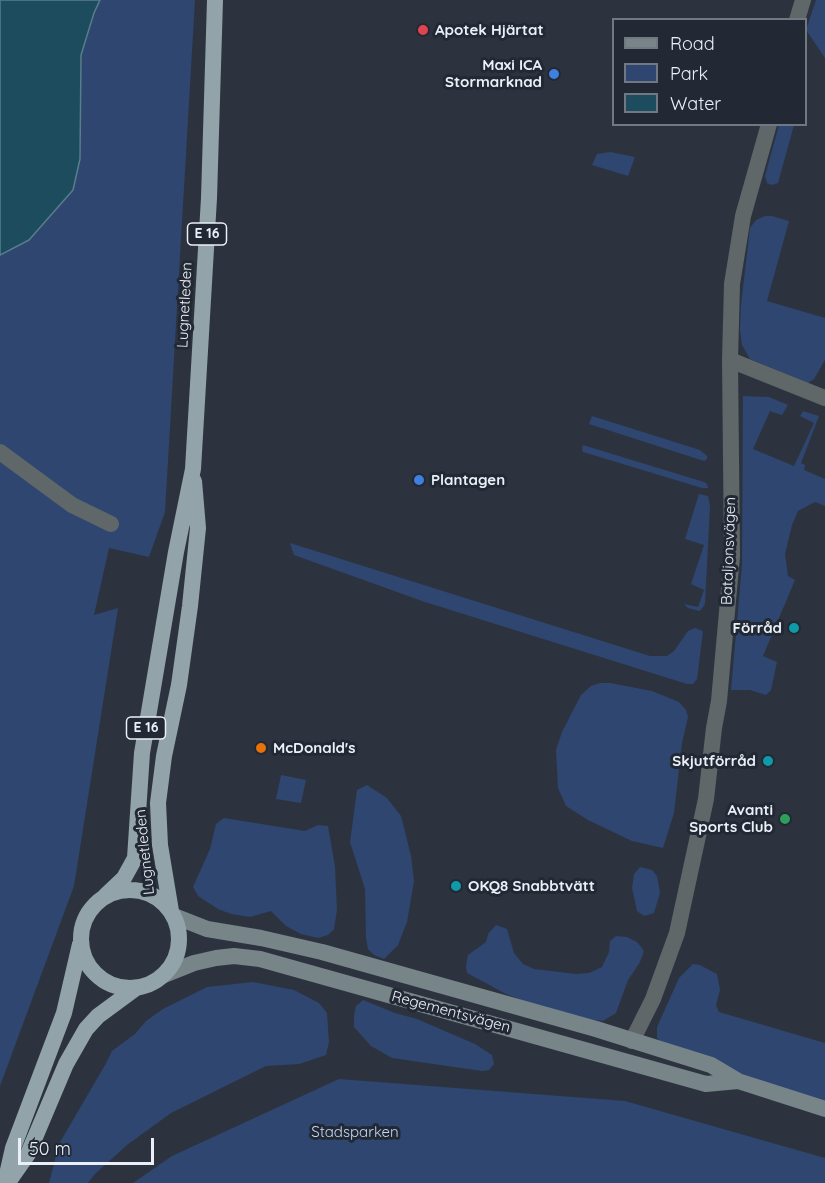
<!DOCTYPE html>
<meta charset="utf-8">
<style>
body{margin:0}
#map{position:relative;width:825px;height:1183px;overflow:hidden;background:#2c333f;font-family:Quicksand,sans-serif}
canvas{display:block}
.legend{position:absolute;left:612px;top:18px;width:195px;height:108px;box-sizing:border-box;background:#222934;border:2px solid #727882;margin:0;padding:8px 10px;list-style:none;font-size:18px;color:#ebeff7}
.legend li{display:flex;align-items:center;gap:12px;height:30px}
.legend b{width:30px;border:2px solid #727882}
.scale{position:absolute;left:18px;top:1138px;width:136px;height:27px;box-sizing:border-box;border:3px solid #ebeff7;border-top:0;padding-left:8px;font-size:18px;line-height:21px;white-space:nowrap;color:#ebeff7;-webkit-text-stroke:4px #222934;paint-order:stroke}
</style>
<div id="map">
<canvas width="825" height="1183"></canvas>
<ul class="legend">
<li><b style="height:8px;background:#778488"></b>Road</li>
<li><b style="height:16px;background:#2e4670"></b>Park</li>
<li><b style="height:16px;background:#1c4c5d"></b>Water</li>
</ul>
<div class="scale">50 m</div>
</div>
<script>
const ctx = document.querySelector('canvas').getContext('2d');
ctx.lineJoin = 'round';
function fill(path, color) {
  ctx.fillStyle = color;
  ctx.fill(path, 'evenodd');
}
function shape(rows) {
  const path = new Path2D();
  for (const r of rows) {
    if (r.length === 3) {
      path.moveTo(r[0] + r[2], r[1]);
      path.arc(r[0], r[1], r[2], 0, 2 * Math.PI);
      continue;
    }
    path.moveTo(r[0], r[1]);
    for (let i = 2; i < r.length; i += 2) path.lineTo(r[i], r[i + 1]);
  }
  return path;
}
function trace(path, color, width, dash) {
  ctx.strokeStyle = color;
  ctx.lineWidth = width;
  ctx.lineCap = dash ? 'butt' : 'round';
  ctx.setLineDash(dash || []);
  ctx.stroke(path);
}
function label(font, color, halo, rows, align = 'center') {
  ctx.font = font + ' Quicksand,sans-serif';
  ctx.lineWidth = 6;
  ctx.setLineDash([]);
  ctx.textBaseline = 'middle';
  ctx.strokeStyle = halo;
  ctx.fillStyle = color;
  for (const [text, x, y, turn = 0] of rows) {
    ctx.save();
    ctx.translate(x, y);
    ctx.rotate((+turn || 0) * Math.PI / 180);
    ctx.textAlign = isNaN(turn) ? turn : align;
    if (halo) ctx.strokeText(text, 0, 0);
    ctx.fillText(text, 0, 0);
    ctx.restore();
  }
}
const green = shape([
 [100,0,195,0,165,512,149,557,109,548,94,615,118,608,74,886,0,1086,0,255,29,240,80,159,81,55,94,13],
 [816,0,825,0,825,58,806,30],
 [779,125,794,125,778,183,772,185,767,183,765,176],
 [610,152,635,157,628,176,592,165,597,154],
 [765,216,772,216,789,221,767,301,825,318,825,360,814,379,808,383,750,359,742,345,740,330,741,305,750,228,756,220],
 [743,396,769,397,788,405,782,415,770,411,753,449,794,466,814,423,800,416,803,411,819,416,801,463,805,465,804,470,825,479,825,506,815,502,798,511,792,525,785,554,788,576,795,580,763,656,777,662,771,690,766,695,750,690,731,690,742,565],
 [592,416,700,450,707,456,707,459,704,461,589,424],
 [583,445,704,482,707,484,708,488,702,488,583,452,582,449],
 [699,494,708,496,710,506,705,604,700,611,688,608,684,604,698,607,704,590,691,584,704,545,685,539],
 [290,543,650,656,667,656,674,651,688,631,695,628,703,631,697,679,693,684,687,684,422,601,294,555],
 [600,683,610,683,652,691,679,702,686,710,688,717,682,743,674,813,663,848,632,841,588,820,566,806,558,788,556,750,562,732,581,695,591,686],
 [281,775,306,780,301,803,276,799],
 [367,785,387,798,401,816,411,856,413,873,414,881,407,922,398,945,384,959,374,955,368,949,366,938,365,889,350,842,357,790],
 [224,818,305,831,318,825,328,826,335,867,337,910,334,929,328,935,318,938,301,934,286,926,271,911,250,917,231,914,218,909,198,896,193,887,210,849,216,824],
 [640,867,652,870,657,876,660,893,654,913,644,916,637,911,632,888,634,874],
 [496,925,507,929,514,953,523,964,534,969,576,974,589,973,602,967,609,952,610,941,616,936,627,937,637,942,644,951,640,962,628,980,616,1013,603,1021,586,1019,532,1004,506,994,467,973,466,966,468,955,486,942,488,934],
 [693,964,700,965,717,974,720,990,716,1005,719,1012,825,1043,825,1103,664,1047,657,1038,657,1027,679,978],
 [253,982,294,990,319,1003,327,1013,329,1042,326,1055,299,1064,266,1066,171,1113,127,1145,95,1174,88,1183,49,1183,59,1144,105,1065,112,1051,135,1034,146,1021,163,1009,207,987],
 [363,1000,395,1013,417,1019,475,1044,492,1055,494,1064,489,1070,482,1071,392,1058,371,1046,354,1027,354,1015,356,1006],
 [339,1079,625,1101,825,1158,825,1183,133,1183,172,1156]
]);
const water = shape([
 [0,0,100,0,94,13,81,55,80,159,73,190,29,240,0,255,0,0]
]);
const minor = shape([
 [797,20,803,0],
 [730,360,825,398],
 [0,452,72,505,111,524],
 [632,1041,653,999,677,933,706,799,714,728,719,701,732,556,730,360,732,284,743,216,769,124]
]);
const secondary = shape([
 [174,916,207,929,261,938,322,952,596,1029,711,1065,738,1081,825,1109],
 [164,975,194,963,216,958,234,956,260,959,706,1084,738,1081]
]);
const trunk = shape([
 [130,939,49],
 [105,896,124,878,135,858,142,753,176,552,193,469,209,198,215,0],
 [171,911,160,845,158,803,164,756,179,685,190,606,198,528,194,481],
 [9,1181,28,1154,66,1064,86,1029,98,1016,136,988],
 [5,1183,13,1148,64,1013,80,944]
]);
const markers = [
 [423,30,6,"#e0444e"],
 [554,74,6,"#3f7fe0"],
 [419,480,6,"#3f7fe0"],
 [794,628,6,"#0f9aa8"],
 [261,748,6,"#e8710a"],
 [768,761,6,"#0f9aa8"],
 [785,819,6,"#2e9e5b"],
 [456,886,6,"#0f9aa8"]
];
const shields = [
 [207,234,39],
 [146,728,39]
];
const shieldNames = [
 ["E 16",207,234],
 ["E 16",146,728]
];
const poiNames = [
 ["Apotek Hjärtat",435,30],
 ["Maxi ICA",542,65,"right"],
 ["Stormarknad",542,82,"right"],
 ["Plantagen",431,480],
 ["Förråd",782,628,"right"],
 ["McDonald's",273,748],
 ["Skjutförråd",756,761,"right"],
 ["Avanti",773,810,"right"],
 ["Sports Club",773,827,"right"],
 ["OKQ8 Snabbtvätt",468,886]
];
const streetNames = [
 ["Lugnetleden",185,305,-87],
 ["Bataljonsvägen",729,551,-88],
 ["Lugnetleden",145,852,-96],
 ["Regementsvägen",451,1012,15]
];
const parkNames = [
 ["Stadsparken",355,1132]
];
fill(green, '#2e4670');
fill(water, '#1c4c5d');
trace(water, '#5a7d8b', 1.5);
trace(minor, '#5f6769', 16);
trace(secondary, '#778488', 16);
trace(trunk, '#92a4aa', 16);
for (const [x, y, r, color] of markers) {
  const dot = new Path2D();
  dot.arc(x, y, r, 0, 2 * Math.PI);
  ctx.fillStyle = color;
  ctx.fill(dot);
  trace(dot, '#222934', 2);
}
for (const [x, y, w] of shields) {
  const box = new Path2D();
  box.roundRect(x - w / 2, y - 11, w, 22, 4.5);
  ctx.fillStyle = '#222934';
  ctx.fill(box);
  trace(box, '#ebeff7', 1.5);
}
label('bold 14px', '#ebeff7', null, shieldNames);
label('bold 15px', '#ebeff7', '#222934', poiNames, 'left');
label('15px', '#ebeff7', '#222934', streetNames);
label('15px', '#c4d8f9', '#222934', parkNames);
</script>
